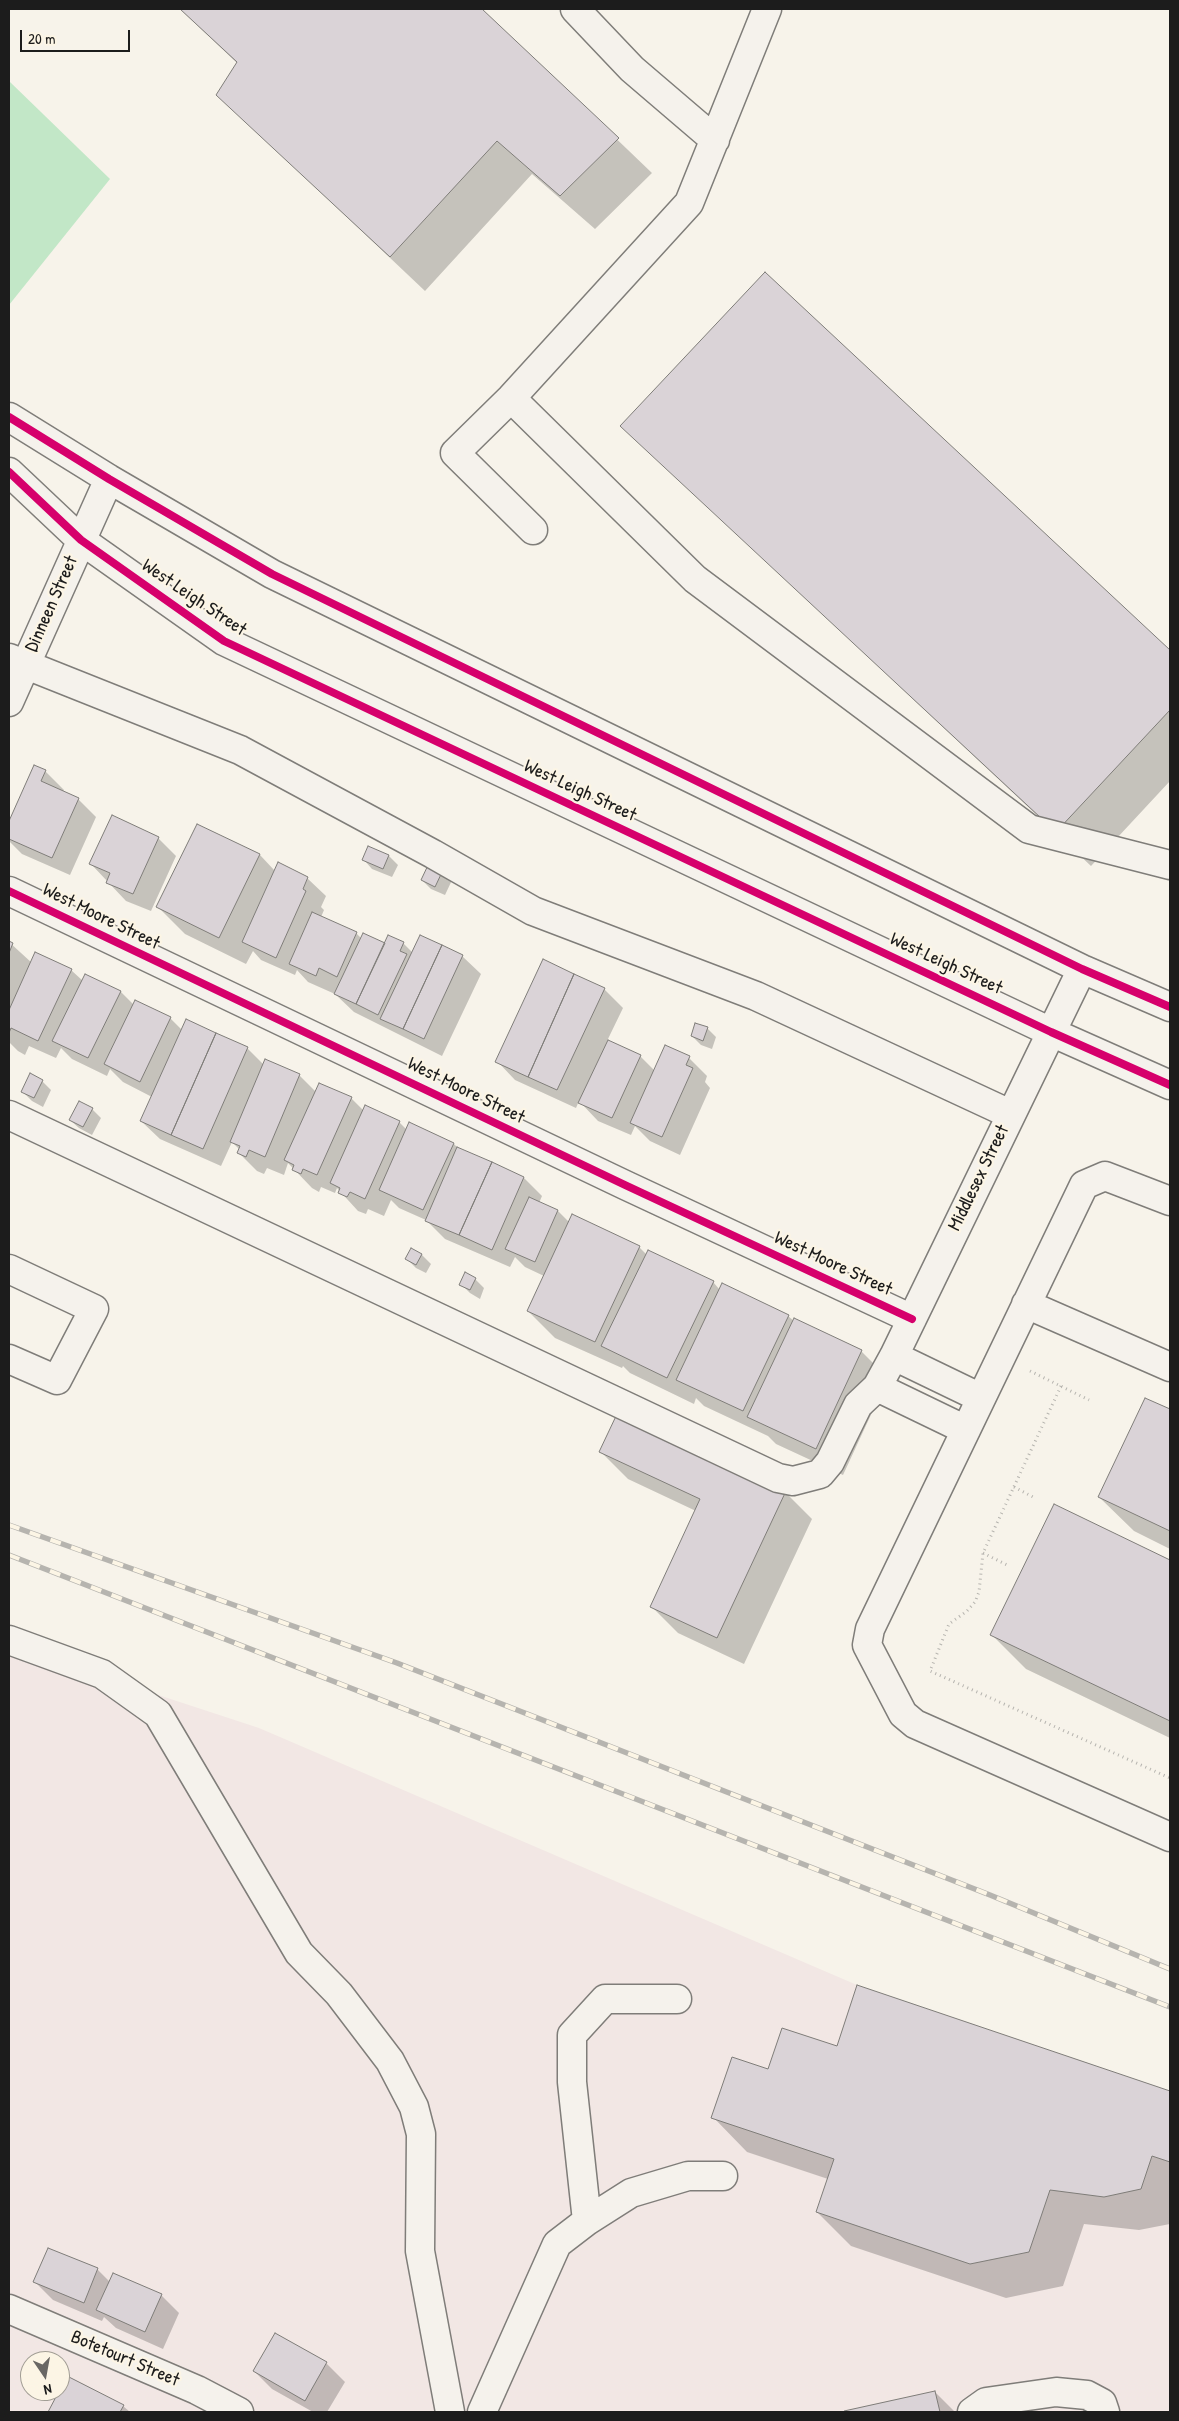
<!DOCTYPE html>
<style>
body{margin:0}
#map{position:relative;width:1179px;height:2421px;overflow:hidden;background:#f7f3ea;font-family:"Patrick Hand",sans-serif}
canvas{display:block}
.frame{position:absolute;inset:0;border:10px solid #1c1c1c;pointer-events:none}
.north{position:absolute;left:20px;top:2351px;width:50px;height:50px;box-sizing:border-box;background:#fcf5e5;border:1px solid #a29e95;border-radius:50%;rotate:168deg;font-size:14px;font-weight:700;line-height:20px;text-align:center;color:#1c1c1c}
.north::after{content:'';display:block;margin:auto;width:18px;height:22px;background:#696764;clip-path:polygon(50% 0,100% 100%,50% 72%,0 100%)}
.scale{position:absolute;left:20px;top:30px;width:110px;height:22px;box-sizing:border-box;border:2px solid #1c1c1c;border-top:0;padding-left:6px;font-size:15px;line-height:18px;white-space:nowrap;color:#1c1c1c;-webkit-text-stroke:4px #fcf5e5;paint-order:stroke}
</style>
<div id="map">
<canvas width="1179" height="2421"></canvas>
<div class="frame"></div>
<div class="north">N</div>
<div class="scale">20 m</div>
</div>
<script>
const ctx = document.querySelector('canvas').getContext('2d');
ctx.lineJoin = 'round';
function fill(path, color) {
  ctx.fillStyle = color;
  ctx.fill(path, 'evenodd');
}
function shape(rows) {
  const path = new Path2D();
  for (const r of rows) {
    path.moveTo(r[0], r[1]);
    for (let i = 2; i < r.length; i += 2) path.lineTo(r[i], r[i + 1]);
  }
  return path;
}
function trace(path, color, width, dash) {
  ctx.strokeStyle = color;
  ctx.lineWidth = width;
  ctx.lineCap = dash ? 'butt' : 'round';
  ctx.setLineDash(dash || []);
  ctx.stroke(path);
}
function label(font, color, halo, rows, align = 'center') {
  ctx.font = font + ' "Patrick Hand",sans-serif';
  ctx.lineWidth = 4.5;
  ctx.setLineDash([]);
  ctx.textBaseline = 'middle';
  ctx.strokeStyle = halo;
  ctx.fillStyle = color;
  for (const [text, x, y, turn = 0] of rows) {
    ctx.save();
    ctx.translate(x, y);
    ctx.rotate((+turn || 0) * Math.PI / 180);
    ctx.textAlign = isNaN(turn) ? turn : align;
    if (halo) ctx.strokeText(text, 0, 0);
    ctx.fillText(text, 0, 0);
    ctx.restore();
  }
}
const built = shape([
 [9,1646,259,1728,857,1985,1170,2091,1170,2412,9,2412],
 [30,2361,60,2361,60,2391,30,2391]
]);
const green = shape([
 [9,81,110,179,9,305]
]);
const shadow = shape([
 [180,9,481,9,652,173,595,229,532,174,425,291,217,94,237,63],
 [765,274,1170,651,1170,781,1091,866,622,426],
 [35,766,45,771,64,790,63,792,78,799,96,817,70,875,22,854,9,841,9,825],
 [197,826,260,855,275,871,307,878,326,896,321,907,324,910,321,917,356,933,362,939,385,944,403,943,413,953,462,956,481,974,442,1056,354,1012,335,994,308,982,297,970,295,975,261,960,253,951,246,964,185,934,158,907],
 [158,838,176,856,151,911,126,901,91,864],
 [369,847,389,856,398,865,392,877,372,869,364,860],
 [430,863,453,878,445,895,431,889,422,880],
 [9,942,32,963,71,970,83,981,86,975,121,992,134,1005,136,1002,170,1018,182,1030,186,1021,247,1048,264,1065,299,1075,316,1092,351,1098,364,1111,399,1122,407,1130,410,1124,454,1144,459,1149,524,1178,542,1196,539,1203,558,1211,569,1222,639,1247,647,1255,713,1282,720,1290,788,1316,794,1321,861,1351,888,1378,843,1475,776,1444,768,1436,704,1406,696,1398,694,1404,630,1373,623,1366,622,1368,555,1338,528,1311,544,1276,525,1267,515,1257,510,1267,445,1239,426,1220,399,1208,391,1200,384,1216,368,1209,366,1214,358,1211,337,1188,335,1193,321,1187,319,1192,312,1188,288,1163,284,1175,267,1168,264,1174,257,1171,239,1153,240,1150,232,1142,221,1166,160,1139,141,1121,152,1097,123,1082,110,1069,107,1076,72,1059,61,1048,56,1058,29,1046,25,1055,18,1051,9,1042],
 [604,989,623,1008,607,1041,640,1056,655,1071,689,1058,707,1076,705,1082,710,1088,680,1155,650,1141,635,1126,631,1135,598,1121,579,1101,576,1108,515,1080,497,1061],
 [707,1028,716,1037,712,1049,701,1045,692,1036],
 [42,1081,51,1090,43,1107,32,1101,23,1092],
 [92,1109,101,1118,92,1135,79,1128,70,1120],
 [412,1250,422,1255,431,1264,426,1273,416,1268,407,1259],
 [475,1279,484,1288,480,1299,470,1293,461,1284],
 [1146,1399,1170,1411,1170,1549,1134,1531,1099,1497],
 [601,1452,785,1492,812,1519,744,1664,678,1633,651,1606,696,1511,628,1479],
 [1054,1505,1170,1561,1170,1738,1026,1669,992,1635],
 [858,1987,1170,2092,1170,2224,1139,2230,1084,2224,1063,2286,1006,2298,851,2246,817,2212,828,2179,747,2152,713,2117,769,2071,838,2048],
 [49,2250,98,2270,110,2282,161,2295,179,2313,163,2349,116,2328,104,2317,102,2321,53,2300,35,2282],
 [275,2334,326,2363,345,2382,327,2412,313,2412,272,2389,254,2371],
 [68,2377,123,2406,130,2412,50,2412],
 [935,2392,955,2412,845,2412,845,2411]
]);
const building = shape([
 [180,9,482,9,619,138,560,196,497,141,390,257,216,95,237,62,180,9],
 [765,272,1170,650,1170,710,1056,832,620,426,765,272],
 [34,765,46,770,41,781,79,798,52,858,9,839,9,821,34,765],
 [112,815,159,837,133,894,106,883,110,873,89,864,112,815],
 [197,824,260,854,219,938,156,907,197,824],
 [368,846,389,855,383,869,362,860,368,846],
 [430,861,444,868,435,887,421,880,430,861],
 [278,862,308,877,303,889,306,891,276,958,242,942,278,862],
 [312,912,357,932,337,977,319,968,316,976,289,964,312,912],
 [363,933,385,943,356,1004,334,994,363,933],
 [388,935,404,942,400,951,407,954,378,1015,356,1004,388,935],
 [420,935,442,945,403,1029,380,1019,420,935],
 [9,941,13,943,9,953,9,941],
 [442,945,463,955,424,1039,403,1029,442,945],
 [35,952,72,969,38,1041,11,1028,9,1033,9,1010,35,952],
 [543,959,574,974,528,1077,495,1062,543,959],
 [85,974,121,991,88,1058,52,1041,85,974],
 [574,974,605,988,557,1090,528,1077,574,974],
 [135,1000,171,1017,140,1082,104,1064,135,1000],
 [186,1019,216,1033,171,1135,140,1121,186,1019],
 [695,1023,708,1027,703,1041,691,1036,695,1023],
 [216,1033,248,1047,203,1149,171,1135,216,1033],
 [608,1040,641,1055,612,1118,578,1103,608,1040],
 [665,1045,690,1056,686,1065,693,1068,662,1137,630,1123,665,1045],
 [265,1059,300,1074,265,1157,249,1150,246,1157,237,1153,240,1146,230,1142,265,1059],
 [30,1073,43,1080,34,1098,21,1092,30,1073],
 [319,1083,352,1097,317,1175,303,1169,301,1174,292,1170,294,1165,284,1160,319,1083],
 [79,1101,93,1108,83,1127,69,1120,79,1101],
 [365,1105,400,1121,365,1199,350,1192,347,1197,338,1193,340,1188,330,1183,365,1105],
 [409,1122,454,1143,423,1210,379,1190,409,1122],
 [457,1147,492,1162,459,1235,425,1221,457,1147],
 [492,1162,524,1177,492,1250,459,1235,492,1162],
 [529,1197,558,1210,535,1262,505,1249,529,1197],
 [572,1214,640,1246,595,1342,527,1311,572,1214],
 [411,1248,422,1254,416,1265,405,1259,411,1248],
 [648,1250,714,1281,667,1378,601,1346,648,1250],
 [465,1272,476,1278,470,1290,459,1285,465,1272],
 [722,1283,789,1315,743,1411,676,1380,722,1283],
 [794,1318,862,1350,816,1449,747,1417,794,1318],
 [1145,1398,1170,1409,1170,1531,1098,1497,1145,1398],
 [617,1414,786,1491,717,1638,650,1607,700,1499,599,1452,617,1414],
 [1054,1504,1170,1560,1170,1721,990,1635,1054,1504],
 [857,1985,1170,2091,1170,2162,1152,2156,1141,2189,1104,2197,1050,2190,1029,2252,970,2264,816,2212,834,2159,711,2118,732,2057,768,2069,782,2028,837,2046,857,1985],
 [48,2248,98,2268,84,2303,33,2282,48,2248],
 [113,2273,162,2294,145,2332,96,2310,113,2273],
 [275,2333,327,2362,305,2401,253,2371,275,2333],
 [67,2376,124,2405,120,2412,48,2412,67,2376],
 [935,2391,940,2412,844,2412,844,2411,935,2391]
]);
const path = shape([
 [1030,1371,1089,1400],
 [1061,1386,983,1553,979,1592,975,1602,967,1611,949,1624,930,1671,1170,1778],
 [1014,1487,1035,1498],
 [983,1553,1009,1566]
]);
const minor = shape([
 [575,9,632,69,715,140],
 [511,398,695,579,1029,829,1170,865],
 [9,417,109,479,272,574,1082,969,1170,1007],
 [9,472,81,540,224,641,1051,1032,1170,1085],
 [533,530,455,453,511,398,689,203,767,9],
 [9,658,240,750,433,854,533,911,756,996,1010,1114],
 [9,702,109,479],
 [9,891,625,1185,912,1319],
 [9,1115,778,1478,793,1481,820,1474,830,1462,858,1405,877,1387,894,1356,1082,969],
 [1170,1201,1105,1176,1084,1185,870,1629,867,1645,903,1714,915,1724,1170,1837],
 [9,1269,94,1309,57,1380,9,1359],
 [1026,1304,1170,1367],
 [894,1356,981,1398],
 [877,1387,966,1430],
 [9,1640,102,1674,158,1714,299,1953,339,1994,390,2061,414,2107,421,2134,420,2251,450,2412],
 [587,2221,572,2082,572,2035,605,1999,677,1999],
 [9,2309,197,2390,239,2412],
 [482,2412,557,2244,587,2221,631,2193,688,2176,723,2176],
 [972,2412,986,2402,1056,2392,1087,2395,1102,2403,1105,2412]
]);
const rail = shape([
 [9,1525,397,1663,990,1895,1170,1969],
 [9,1555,1170,2007]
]);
const cycleway = shape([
 [9,417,109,479,272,574,1082,969,1170,1007],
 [9,472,81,540,224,641,1051,1032,1170,1085],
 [9,891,625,1185,912,1319]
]);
const streetNames = [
 ["West Leigh Street",194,598,34],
 ["Dinneen Street",52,604,-66],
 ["West Leigh Street",580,791,25],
 ["West Moore Street",101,917,26],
 ["West Leigh Street",946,964,25],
 ["West Moore Street",466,1091,26],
 ["Middlesex Street",979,1178,-64],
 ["West Moore Street",833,1264,25],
 ["Botetourt Street",125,2359,23]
];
fill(built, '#f2e7e4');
fill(green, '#c2e7c7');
fill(shadow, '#0003');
fill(building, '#dad3d7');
trace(building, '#7f7d79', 1);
trace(minor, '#7f7d79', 31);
trace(path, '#b6b4af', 3, [1, 4]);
trace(minor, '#f5f2ec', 28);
trace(rail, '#b6b4af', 5.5);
trace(rail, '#fcf5e5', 4, [11]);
trace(cycleway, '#d6006c', 8);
label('19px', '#1c1c1c', '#fcf5e5', streetNames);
</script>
